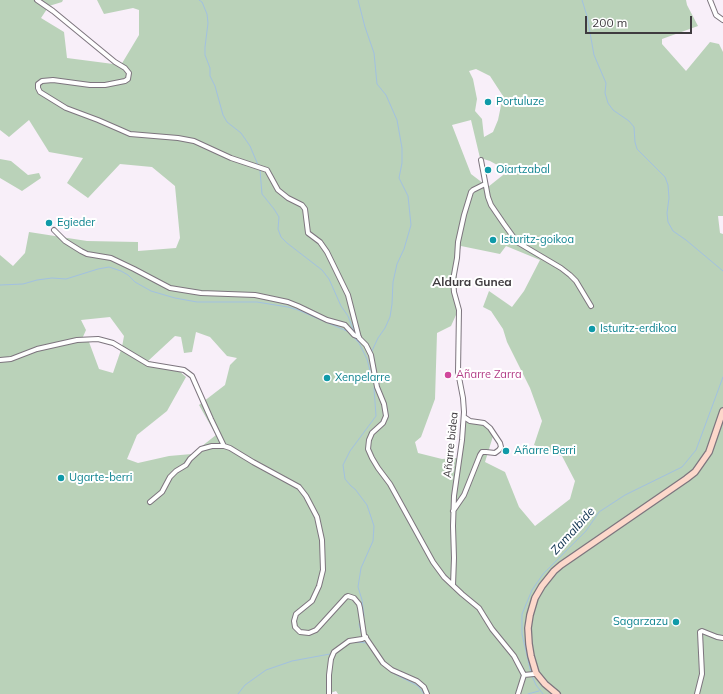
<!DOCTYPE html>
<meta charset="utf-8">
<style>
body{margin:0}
#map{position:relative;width:723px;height:694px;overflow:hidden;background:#f8eff9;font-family:Mulish,sans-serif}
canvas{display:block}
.scale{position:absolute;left:585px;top:16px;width:107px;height:18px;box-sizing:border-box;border:2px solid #3f3b3f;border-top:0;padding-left:5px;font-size:12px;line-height:14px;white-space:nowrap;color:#3f3b3f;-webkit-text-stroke:3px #fff;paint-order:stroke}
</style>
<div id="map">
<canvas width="723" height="694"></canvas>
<div class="scale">200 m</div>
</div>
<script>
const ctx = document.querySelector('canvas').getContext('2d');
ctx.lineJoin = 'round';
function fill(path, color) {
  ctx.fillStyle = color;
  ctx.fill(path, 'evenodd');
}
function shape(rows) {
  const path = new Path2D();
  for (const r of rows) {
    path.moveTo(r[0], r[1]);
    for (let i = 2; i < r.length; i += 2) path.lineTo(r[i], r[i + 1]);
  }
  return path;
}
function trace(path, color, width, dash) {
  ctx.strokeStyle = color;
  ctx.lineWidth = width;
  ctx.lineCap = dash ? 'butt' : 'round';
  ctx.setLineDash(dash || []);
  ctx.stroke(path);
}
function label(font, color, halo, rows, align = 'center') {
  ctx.font = font + ' Mulish,sans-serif';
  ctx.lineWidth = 4;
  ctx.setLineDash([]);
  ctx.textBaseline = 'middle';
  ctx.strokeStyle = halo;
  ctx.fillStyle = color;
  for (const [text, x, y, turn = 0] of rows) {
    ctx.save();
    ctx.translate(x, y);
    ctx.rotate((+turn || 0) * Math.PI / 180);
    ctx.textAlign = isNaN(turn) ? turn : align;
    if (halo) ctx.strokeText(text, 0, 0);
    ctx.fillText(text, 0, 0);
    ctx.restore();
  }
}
const green = shape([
 [0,0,63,0,62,2,49,6,41,18,64,32,67,58,121,65,139,35,139,10,133,8,104,14,97,0,686,0,687,5,698,26,662,39,662,44,686,71,710,42,719,44,723,52,723,216,718,216,720,233,723,234,723,694,338,694,336,691,328,694,0,694,0,255,13,266,25,253,29,232,87,241,138,242,138,251,176,248,180,238,175,186,152,167,120,164,88,198,67,183,83,158,49,152,29,120,9,137,0,130],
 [476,69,490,76,503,96,498,120,493,132,484,137,482,119,475,111,477,99,473,79,469,71],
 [471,120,480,158,490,161,508,171,488,187,471,174,452,125],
 [461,246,500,254,506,246,540,260,524,291,512,307,489,291,483,307,491,311,503,329,507,342,530,388,542,421,534,445,562,456,575,481,570,499,535,526,519,507,505,472,485,462,494,433,483,424,463,421,458,458,442,459,418,453,415,442,421,437,435,399,437,333,451,326,456,315,457,260],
 [110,317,124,336,122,347,113,373,99,369,89,342,82,339,86,330,81,320],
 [196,332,210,337,227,356,237,358,230,365,225,385,199,405,216,435,192,454,169,456,138,463,127,459,137,435,167,411,186,377,178,370,148,361,175,336,181,337,184,353,192,352],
 [0,159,11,161,28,175,39,173,41,178,22,191,0,178]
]);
const stream = shape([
 [199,0,202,2,207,14,208,23,205,47,205,55,210,68,210,76,215,86,223,115,227,122,241,133,250,146,258,165],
 [358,0,365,27,374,53,377,84,386,95,397,120,402,148,402,163,399,178,408,196,411,225,404,249,397,264,393,282,392,304,390,317,385,328,378,338,371,353],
 [582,0,587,16,594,55,606,83,605,93,608,103,613,110,629,121,634,127,635,142,637,149,665,177,668,185,669,198,667,213,668,222,673,231,686,240,723,271],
 [260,170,262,194,274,209,279,217,278,229,281,237,287,243,322,270,329,279,341,306,348,316,355,334],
 [0,285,23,284,37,280,52,278,66,279,98,269,109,267,121,271,128,275,135,282,151,291,175,298,197,302,257,302,288,307,298,310,349,332,358,342],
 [357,339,367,359,373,382],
 [364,616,362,600,358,587,361,568,373,541,374,526,367,505,355,489,351,486,345,479,343,465,350,451,376,416,374,388],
 [359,624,362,635],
 [356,642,367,643],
 [384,666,389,670],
 [393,673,418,686,424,694],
 [531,673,522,634,522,614,532,590,543,574,586,531,599,512,625,495,682,467,696,450,723,377],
 [532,676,536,685,543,694],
 [238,694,245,685,266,670,292,661,330,654],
 [528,694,539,691]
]);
const minor = shape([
 [37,0,53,11,115,62,125,68,129,73,128,79,125,81,105,85,90,85,53,80,42,81,38,84,38,88,40,92,66,108,98,120,121,130,130,134,178,138,194,141,231,158,267,170,278,190,288,198,302,205,305,209,308,233,320,242,327,252,348,295,359,338,366,345,371,355,377,387,384,404,386,416,383,423,372,433,369,440,368,449,372,458,378,468,390,484,433,562,444,577,462,594,479,608,492,629,514,656,524,675],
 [710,0,716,15,723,20],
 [481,160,488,197,491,205,504,224,517,242,561,268,570,275,576,281,591,306],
 [54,230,65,241,81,251,87,254,111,258,134,269,170,288,201,293,255,295,288,302,298,306,327,320,345,325,354,335,359,337],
 [0,360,11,359,37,349,77,340,98,339,113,343,148,364,184,370,192,376,211,419,224,446,230,448,253,462,299,487,306,496,317,517,322,540,323,570,319,586,312,601,296,614,294,621,295,627,300,632,309,633,316,630,346,597,348,596,354,598,359,604,360,608,364,635,383,663,392,670,417,681,424,687,427,694],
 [150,502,162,492,170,477,176,471,186,465,190,459,201,449,212,446,224,446],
 [453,511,464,495,480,455,482,452,486,452,495,453,499,450,501,447,500,443,490,428,484,423,470,421,464,417],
 [453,585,454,558,453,526,454,496,462,440,464,412,463,398,458,372,459,310,454,292,453,280,457,258,458,242,464,215,471,192,473,190,485,184],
 [329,694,329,675,331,659,334,652,349,641,362,639,366,637],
 [518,694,524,675,534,674],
 [697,694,702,674,700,632,702,631,717,637,723,638]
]);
const secondary = shape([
 [557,694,545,684,536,673,531,656,529,644,528,628,530,615,535,598,542,586,554,571,561,565,686,479,695,472,709,452,723,411]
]);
const markers = [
 [488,102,4,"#0f9aa8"],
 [488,170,4,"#0f9aa8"],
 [49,223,4,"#0f9aa8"],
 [493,240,4,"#0f9aa8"],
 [592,329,4,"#0f9aa8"],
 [448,375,4,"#d1479c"],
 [327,378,4,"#0f9aa8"],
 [506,451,4,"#0f9aa8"],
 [61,478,4,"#0f9aa8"],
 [676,622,4,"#0f9aa8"]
];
const cultureNames = [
 ["Portuluze",496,102],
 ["Oiartzabal",496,170],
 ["Egieder",57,223],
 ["Isturitz-goikoa",501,240],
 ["Isturitz-erdikoa",600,329],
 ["Xenpelarre",335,378],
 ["Añarre Berri",514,451],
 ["Ugarte-berri",69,478],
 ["Sagarzazu",668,622,"right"]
];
const hotelNames = [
 ["Añarre Zarra",456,375]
];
const streetNames = [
 ["Añarre bidea",451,445,-84]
];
const neighbourhoodNames = [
 ["Aldura Gunea",472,282]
];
const waterNames = [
 ["Zamalbide",573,531,-48]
];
fill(green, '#bad2b9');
trace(stream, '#a2c1e0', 1);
trace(minor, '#7d757e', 6);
trace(secondary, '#7d757e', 8);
trace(minor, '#fff', 4);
trace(secondary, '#fdd8cb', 5.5);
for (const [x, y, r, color] of markers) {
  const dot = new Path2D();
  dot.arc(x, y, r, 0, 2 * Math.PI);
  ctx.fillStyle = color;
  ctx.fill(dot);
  trace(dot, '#fff', 1.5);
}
label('11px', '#0d838f', '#fff', cultureNames, 'left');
label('11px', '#b23c85', '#fff', hotelNames, 'left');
label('11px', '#3f3b3f', '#fff', streetNames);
label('bold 12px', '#3f3b3f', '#fff', neighbourhoodNames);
label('italic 12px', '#0c304e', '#fff', waterNames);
</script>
